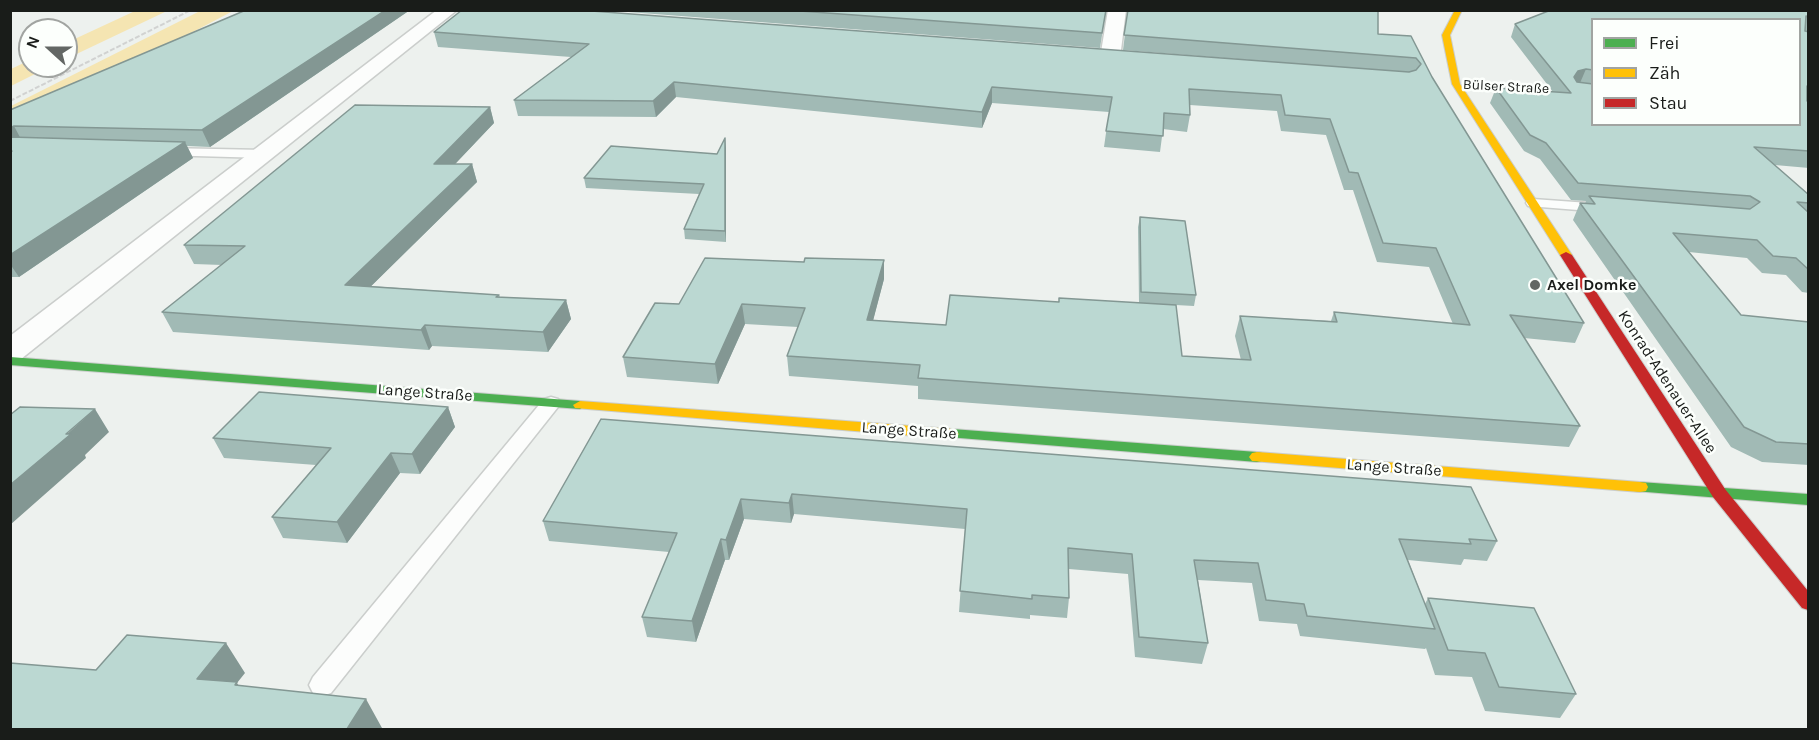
<!DOCTYPE html>
<meta charset="utf-8">
<style>
body{margin:0}
#map{position:relative;width:1819px;height:740px;overflow:hidden;background:#edf1ee;font-family:Karla,sans-serif}
canvas{display:block}
.frame{position:absolute;inset:0;border:12px solid #191c19;pointer-events:none}
.legend{position:absolute;left:1591px;top:18px;width:210px;height:108px;box-sizing:border-box;background:#fcfffc;border:2px solid #a1a4a1;margin:0;padding:8px 10px;list-style:none;font-size:18px;color:#191c19}
.legend li{display:flex;align-items:center;gap:12px;height:30px}
.legend b{width:30px;border:2px solid #a1a4a1}
.north{position:absolute;left:18px;top:18px;width:60px;height:60px;box-sizing:border-box;background:#fcfffc;border:2px solid #a1a4a1;border-radius:50%;rotate:291deg;font-size:16px;font-weight:700;line-height:24px;text-align:center;color:#191c19}
.north::after{content:'';display:block;margin:auto;width:21px;height:27px;background:#636764;clip-path:polygon(50% 0,100% 100%,50% 72%,0 100%)}
</style>
<div id="map">
<canvas width="1819" height="740"></canvas>
<div class="frame"></div>
<ul class="legend">
<li><b style="height:8px;background:#4caf50"></b>Frei</li>
<li><b style="height:8px;background:#ffc107"></b>Zäh</li>
<li><b style="height:8px;background:#c62828"></b>Stau</li>
</ul>
<div class="north">N</div>
</div>
<script>
const ctx = document.querySelector('canvas').getContext('2d');
ctx.lineJoin = 'round';
function fill(path, color) {
  ctx.fillStyle = color;
  ctx.fill(path, 'evenodd');
}
function shape(rows) {
  const path = new Path2D();
  for (const r of rows) {
    path.moveTo(r[0], r[1]);
    for (let i = 2; i < r.length; i += 2) path.lineTo(r[i], r[i + 1]);
  }
  return path;
}
function trace(path, color, width, dash) {
  ctx.strokeStyle = color;
  ctx.lineWidth = width;
  ctx.lineCap = dash ? 'butt' : 'round';
  ctx.setLineDash(dash || []);
  ctx.stroke(path);
}
function label(font, color, halo, rows, align = 'center') {
  ctx.font = font + ' Karla,sans-serif';
  ctx.lineWidth = 5;
  ctx.setLineDash([]);
  ctx.textBaseline = 'middle';
  ctx.strokeStyle = halo;
  ctx.fillStyle = color;
  for (const [text, x, y, turn = 0] of rows) {
    ctx.save();
    ctx.translate(x, y);
    ctx.rotate((+turn || 0) * Math.PI / 180);
    ctx.textAlign = isNaN(turn) ? turn : align;
    if (halo) ctx.strokeText(text, 0, 0);
    ctx.fillText(text, 0, 0);
    ctx.restore();
  }
}
const green = shape([
 [135,11,167,11,66,59,66,43],
 [200,11,233,11,11,127,11,106],
 [30,60,30,66,51,66,11,86,11,69]
]);
const path = shape([
 [1492,86,1556,90]
]);
const lane = shape([
 [165,148,265,150,271,154,265,158,160,155,159,152,165,148],
 [1533,199,1603,204,1610,208,1603,212,1528,206,1526,203,1528,200,1533,199],
 [551,397,558,399,560,403,558,407,331,693,322,696,313,693,309,685,313,677,544,399,551,397]
]);
const street = shape([
 [437,10,457,10,21,359,10,362,10,336,437,10],
 [1108,10,1126,10,1120,58,1117,62,1110,64,1103,62,1100,58,1108,10]
]);
const fast = shape([
 [10,357,580,401,587,405,580,409,10,365,10,357],
 [952,429,1257,452,1262,453,1265,457,1262,461,1257,462,947,437,945,434,947,431,952,429],
 [1640,482,1808,494,1808,505,1634,491,1632,487,1634,483,1640,482]
]);
const slow = shape([
 [1455,10,1462,10,1450,35,1460,84,1572,255,1570,257,1566,258,1560,255,1452,84,1442,35,1455,10],
 [580,401,952,429,959,434,952,439,575,408,573,405,580,401],
 [1257,452,1640,482,1646,483,1648,487,1646,491,1640,492,1252,461,1249,457,1252,453,1257,452]
]);
const jam = shape([
 [1566,252,1572,255,1725,489,1808,591,1808,610,1802,608,1713,497,1560,255,1566,252]
]);
const rail = shape([
 [10,101,191,10]
]);
const wall = shape([
 [246,10,410,10,210,147,187,146,193,158,19,277,10,277,10,110],
 [602,10,1106,10,1100,48],
 [1128,10,1378,34,1411,36,1432,77,1584,323,1575,343,1524,338,1580,426,1569,447,918,399,918,386,789,376,787,356,798,327,745,324,718,384,627,377,623,357,679,304,804,262,884,260,884,279,873,320,1182,356,1241,360,1235,336,1240,316,1331,321,1334,312,1453,324,1429,267,1377,262,1353,190,1344,190,1326,135,1281,131,1277,111,1190,105,1190,115,1187,132,1163,129,1160,152,1104,147,1109,112,992,103,982,128,676,97,656,117,518,116,514,100,571,57,438,47,434,32,1275,62,1123,50],
 [1551,10,1809,10,1809,168,1775,165,1809,195,1809,293,1802,292,1786,275,1762,273,1747,258,1689,252,1741,315,1809,322,1809,465,1762,462,1731,447,1573,220,1580,203,1585,204,1586,201,1571,200,1540,159,1524,151,1490,103,1496,88,1553,92,1511,37,1515,24],
 [1593,20,1800,20,1800,124,1593,124],
 [490,107,494,123,455,164,472,164,477,182,371,286,499,295,500,297,566,300,571,319,548,352,432,346,429,350,173,332,162,312,222,265,194,264,184,245],
 [726,148,726,242,685,239,684,229,699,194,586,188,584,178,717,154],
 [1140,217,1196,295,1194,306,1139,303,1138,227],
 [448,407,455,427,420,474,400,473,347,543,283,538,272,517,316,465,224,458,213,438],
 [601,419,1497,541,1487,561,1464,559,1461,565,1408,560,1425,604,1428,598,1576,694,1560,718,1485,711,1472,677,1435,675,1426,648,1425,649,1300,636,1297,624,1259,621,1252,583,1198,580,1208,643,1202,664,1135,657,1128,574,1069,569,1069,598,1067,618,1030,615,1030,619,959,612,965,529,794,514,791,523,744,519,729,560,725,560,696,642,647,637,642,617,669,552,549,541,543,521]
]);
const shadedWall = shape([
 [386,10,410,10,210,147,202,130],
 [1586,69,1580,83,1572,85,1568,91,1574,77,1578,71],
 [674,82,676,97,656,117,653,101],
 [992,87,992,103,982,128,982,112],
 [490,107,494,123,439,181,434,164],
 [14,126,23,143,10,142,10,128],
 [725,138,726,148,726,242,725,231],
 [185,142,193,158,19,277,10,264,10,255],
 [472,164,477,182,353,304,345,285],
 [884,260,884,279,868,340,867,320],
 [566,300,571,319,548,352,543,332],
 [742,304,745,324,718,384,715,364],
 [425,325,432,346,429,350,421,330],
 [448,407,455,427,420,474,412,454],
 [95,409,109,432,85,455,86,458,10,525,10,485],
 [391,453,400,473,347,543,337,522],
 [792,494,794,514,791,523,789,503],
 [741,499,744,519,729,560,726,540],
 [721,539,725,560,696,642,692,621],
 [226,643,245,673,237,683,256,711,197,679],
 [366,699,382,728,381,729,347,729]
]);
const building = shape([
 [246,10,386,10,202,130,14,126,10,128,10,110,246,10],
 [462,10,578,10,1409,72,1416,70,1421,64,1416,58,1124,35,1128,10,1378,10,1378,34,1411,36,1432,77,1584,323,1510,315,1580,426,918,378,920,365,787,356,805,308,742,304,715,364,623,357,655,303,679,304,705,258,804,262,805,258,884,260,867,320,946,325,950,295,1059,302,1059,298,1176,305,1182,356,1251,360,1240,316,1337,322,1334,312,1470,325,1436,248,1383,243,1358,173,1349,172,1330,119,1285,115,1281,95,1189,89,1190,115,1164,113,1163,136,1106,131,1112,97,992,87,982,112,674,82,653,101,514,100,589,44,434,32,462,10],
 [786,10,1106,10,1102,33,786,10],
 [1551,10,1809,10,1809,17,1806,16,1805,31,1809,32,1809,86,1807,86,1807,101,1809,101,1809,151,1754,147,1809,195,1809,203,1797,202,1809,213,1809,270,1796,258,1773,256,1757,240,1673,233,1741,315,1809,322,1809,444,1776,442,1744,427,1580,203,1595,204,1589,196,1750,209,1760,202,1750,196,1578,183,1546,143,1530,135,1496,88,1571,93,1515,24,1551,10],
 [1593,20,1800,20,1800,124,1593,124,1593,84,1577,82,1574,77,1578,71,1586,69,1593,70,1593,20],
 [355,105,490,107,434,164,472,164,345,285,499,295,496,297,566,300,543,332,425,325,421,330,162,312,245,246,184,245,355,105],
 [10,137,185,142,10,255,10,152,12,151,10,151,10,137],
 [725,138,725,231,684,229,704,184,584,178,611,146,717,154,725,138],
 [1140,217,1185,221,1196,295,1141,292,1140,217],
 [259,392,448,407,412,454,391,453,337,522,272,517,331,448,213,438,259,392],
 [20,407,95,409,66,434,71,434,10,485,10,415,20,407],
 [601,419,1471,487,1497,541,1469,539,1471,544,1399,539,1435,629,1307,616,1304,604,1266,600,1258,563,1194,560,1208,643,1139,637,1132,554,1068,548,1069,598,1032,595,1032,599,960,591,967,509,792,494,789,503,741,499,726,540,721,539,692,621,642,617,677,533,543,521,601,419],
 [1428,598,1534,608,1576,694,1499,687,1485,653,1448,650,1428,598],
 [127,635,226,643,197,679,237,682,235,685,366,699,347,729,10,729,10,663,96,670,127,635]
]);
const markers = [
 [1535,285,6,"#636764"]
];
const farStreetnames = [
 ["Bülser Straße",1506,87,3]
];
const poiNames = [
 ["Axel Domke",1547,285]
];
const streetNames = [
 ["Konrad-Adenauer-Allee",1667,382,57],
 ["Lange Straße",425,393,4],
 ["Lange Straße",909,431,4],
 ["Lange Straße",1394,468,4]
];
fill(green, '#f5e5b2');
trace(lane, '#cbcecc', 3);
trace(street, '#cbcecc', 3);
trace(fast, '#cbcecc', 2);
trace(slow, '#cbcecc', 2);
trace(jam, '#cbcecc', 2);
trace(path, '#cfd0cf', 2, [4, 1.5]);
fill(lane, '#fcfdfc');
fill(street, '#fcfdfc');
fill(fast, '#4caf50');
fill(slow, '#ffc107');
fill(jam, '#c62828');
trace(rail, '#d1d2d1', 2, [5, 2]);
fill(wall, '#a1bab5');
fill(shadedWall, '#839793');
fill(building, '#bbd8d2');
trace(building, '#839793', 1.5);
for (const [x, y, r, color] of markers) {
  const dot = new Path2D();
  dot.arc(x, y, r, 0, 2 * Math.PI);
  ctx.fillStyle = color;
  ctx.fill(dot);
  trace(dot, '#fcfffc', 2);
}
label('14px', '#191c19', '#fcfffc', farStreetnames);
label('bold 16px', '#191c19', '#fcfffc', poiNames, 'left');
label('16px', '#191c19', '#fcfffc', streetNames);
</script>
